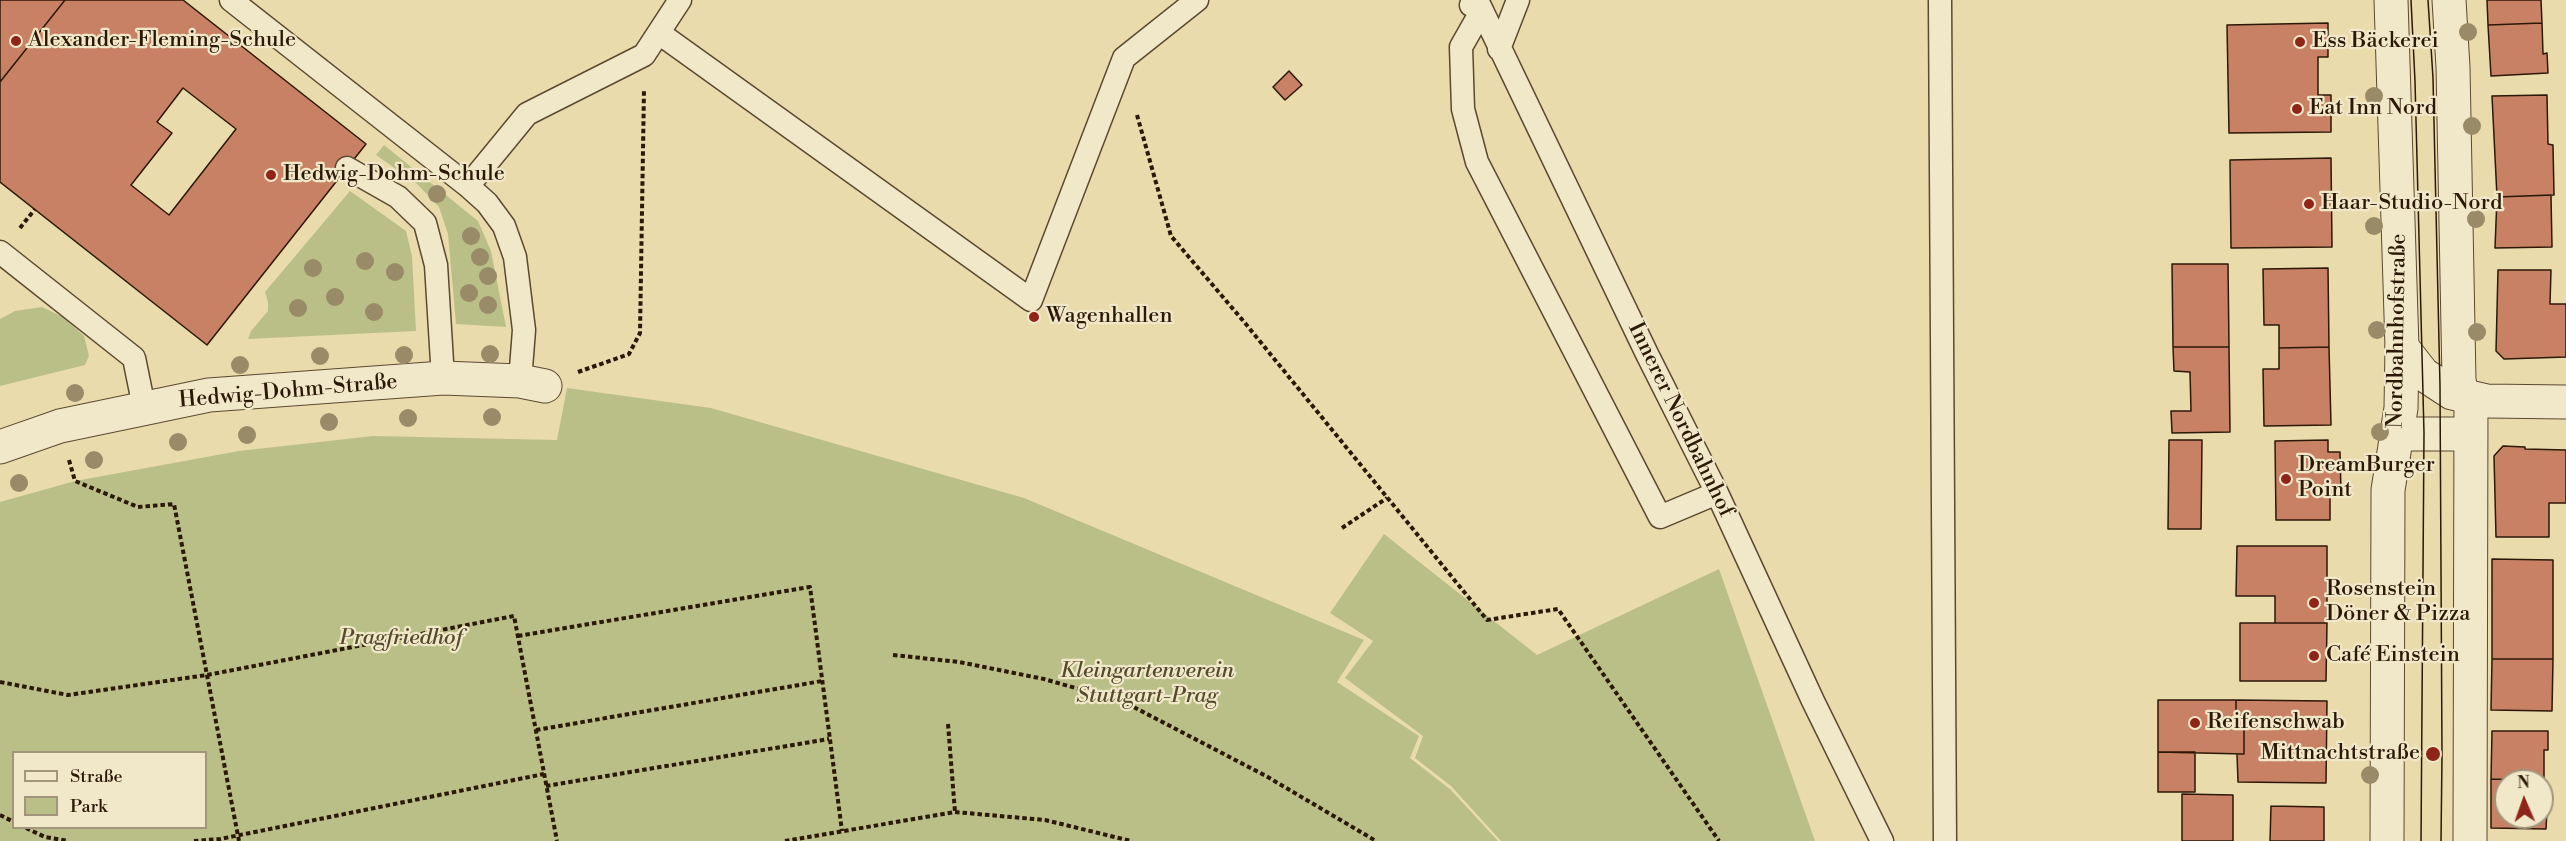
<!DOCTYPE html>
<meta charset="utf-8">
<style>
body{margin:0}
#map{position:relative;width:2566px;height:841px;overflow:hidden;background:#eadbad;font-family:"Libre Bodoni",serif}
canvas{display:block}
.legend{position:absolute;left:12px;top:751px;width:195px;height:78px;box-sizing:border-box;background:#f1e8ca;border:2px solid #a2957c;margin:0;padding:8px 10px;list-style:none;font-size:18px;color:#2b1807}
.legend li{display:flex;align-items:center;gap:12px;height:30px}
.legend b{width:30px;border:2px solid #a2957c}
.north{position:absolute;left:2494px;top:769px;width:60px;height:60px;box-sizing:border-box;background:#f1e8ca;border:2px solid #a2957c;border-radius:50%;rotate:358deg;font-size:16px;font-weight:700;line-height:24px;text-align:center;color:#2b1807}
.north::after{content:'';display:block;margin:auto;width:21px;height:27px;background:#8f2418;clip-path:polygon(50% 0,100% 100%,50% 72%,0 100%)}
</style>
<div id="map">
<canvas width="2566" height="841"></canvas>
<ul class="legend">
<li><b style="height:8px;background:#f1e8ca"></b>Straße</li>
<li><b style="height:16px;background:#babf88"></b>Park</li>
</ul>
<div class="north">N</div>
</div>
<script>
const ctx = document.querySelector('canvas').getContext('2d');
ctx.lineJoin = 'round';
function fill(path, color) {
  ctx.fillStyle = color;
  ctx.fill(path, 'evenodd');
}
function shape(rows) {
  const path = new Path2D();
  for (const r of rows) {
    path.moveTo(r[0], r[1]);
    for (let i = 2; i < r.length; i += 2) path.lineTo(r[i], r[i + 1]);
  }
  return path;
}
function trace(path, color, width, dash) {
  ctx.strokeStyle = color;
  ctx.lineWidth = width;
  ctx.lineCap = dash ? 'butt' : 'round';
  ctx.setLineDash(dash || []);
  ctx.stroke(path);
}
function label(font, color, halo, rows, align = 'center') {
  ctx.font = font + ' "Libre Bodoni",serif';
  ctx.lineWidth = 4.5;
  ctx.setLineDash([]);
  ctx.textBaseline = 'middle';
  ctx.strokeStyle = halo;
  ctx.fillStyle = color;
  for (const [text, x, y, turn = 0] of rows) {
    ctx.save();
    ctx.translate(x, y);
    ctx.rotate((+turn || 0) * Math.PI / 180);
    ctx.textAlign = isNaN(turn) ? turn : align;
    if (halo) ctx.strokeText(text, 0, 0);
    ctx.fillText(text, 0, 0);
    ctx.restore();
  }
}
const green = shape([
 [384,145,478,221,491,251,506,327,456,324,448,234,439,207,417,184,376,155],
 [350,191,406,231,412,256,416,331,248,339,251,331,268,311,268,302,265,292],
 [42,307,63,317,84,336,89,356,85,365,0,386,0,319,15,311],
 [567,388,711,408,1024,498,1364,640,1337,682,1419,736,1410,758,1451,790,1498,841,0,841,0,502,75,481,239,451,373,436,557,440],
 [14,752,206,752,206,828,14,828],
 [1384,534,1537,655,1719,569,1815,841,1501,841,1451,786,1415,758,1423,736,1345,678,1373,641,1330,613]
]);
const building = shape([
 [0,0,65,0,0,82,0,0],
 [65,0,183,0,366,144,207,345,0,182,0,82,65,0],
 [183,88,236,129,169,215,131,185,172,133,157,122,183,88],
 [2487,0,2541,0,2542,23,2488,25,2487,0],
 [2328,23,2328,57,2318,57,2318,95,2331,95,2331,132,2229,133,2227,25,2328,23],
 [2542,23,2543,54,2547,53,2548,73,2491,76,2488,25,2542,23],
 [1289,71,1302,85,1285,100,1273,87,1289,71],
 [2547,95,2548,144,2553,145,2554,195,2497,197,2492,96,2547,95],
 [2331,158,2332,247,2231,248,2230,160,2331,158],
 [2551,195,2552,247,2495,248,2497,197,2551,195],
 [2172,264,2228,264,2229,347,2173,347,2172,264],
 [2328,268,2329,347,2279,348,2279,325,2264,325,2263,269,2328,268],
 [2498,270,2551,270,2550,304,2566,304,2566,357,2504,359,2496,351,2498,270],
 [2173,347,2229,347,2230,432,2172,433,2171,411,2191,411,2190,372,2174,371,2173,347],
 [2329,347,2331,425,2264,426,2263,369,2279,369,2279,348,2329,347],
 [2169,440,2202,440,2201,529,2168,529,2169,440],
 [2328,440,2328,452,2340,452,2341,493,2330,493,2330,520,2276,520,2275,441,2328,440],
 [2503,446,2525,447,2525,449,2566,450,2566,503,2549,503,2549,537,2496,537,2494,456,2503,446],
 [2237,546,2327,546,2327,623,2275,623,2275,596,2236,596,2237,546],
 [2492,559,2553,560,2553,659,2492,659,2492,559],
 [2240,623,2327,623,2326,681,2240,681,2240,623],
 [2492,659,2553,659,2552,711,2491,710,2492,659],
 [2158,700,2236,700,2236,728,2244,728,2244,754,2158,752,2158,700],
 [2236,700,2327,701,2326,783,2238,782,2237,754,2244,754,2244,728,2236,728,2236,700],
 [2492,731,2548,731,2548,750,2544,750,2544,780,2491,779,2492,731],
 [2158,752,2195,752,2195,792,2158,792,2158,752],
 [2491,779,2544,780,2543,810,2547,810,2546,829,2491,828,2491,779],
 [2506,781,2542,781,2542,817,2506,817,2506,781],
 [2182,794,2233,795,2233,841,2182,841,2182,794],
 [2271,806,2324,807,2324,841,2270,841,2271,806]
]);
const path = shape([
 [1137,115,1171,236,1245,323,1487,620,1558,609,1719,841],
 [20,228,35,209],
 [578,372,629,354,640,333,644,89],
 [69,460,75,481,138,507,174,504,239,841],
 [1342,528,1387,498],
 [518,636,810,587,842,831],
 [893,655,959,662,1044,679,1124,702,1266,776,1376,841],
 [0,682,68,695,207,675,514,616,557,841],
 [948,724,955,812],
 [536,730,822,681],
 [546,786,829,739],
 [0,815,14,822],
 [26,828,45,837,68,841],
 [194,841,220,839,544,774],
 [785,841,955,812,1045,820,1131,841]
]);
const service = shape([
 [231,0,468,186,487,203,504,226,515,257,524,330,520,381],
 [1477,0,1647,354,1717,493,1813,701,1882,841],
 [1940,0,1945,841],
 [1471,5,1482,10,1461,47,1463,109,1477,162,1660,517,1717,493],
 [659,33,1031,300,1124,58,1197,0],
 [1499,49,1518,0],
 [347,168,398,197,425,223,436,265,443,378],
 [468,186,527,114,644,55,680,0],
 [0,252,134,358,144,407]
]);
const pedestrian = shape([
 [2397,434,2471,434],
 [2387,841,2388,490,2401,408,2402,347],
 [2470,841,2471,399]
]);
const minor = shape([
 [2391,0,2402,347,2423,374,2452,393,2487,401,2566,402],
 [2449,0,2453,67,2459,380,2461,390,2471,399],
 [0,447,60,426,209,395,443,378,520,381,545,386]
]);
const tram = shape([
 [2411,0,2415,81,2424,433,2421,841],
 [2428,0,2433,78,2440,386,2442,755,2441,841]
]);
const trees = [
 [2468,32],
 [2374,96],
 [2472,126],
 [437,194],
 [2476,219],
 [2374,226],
 [471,236],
 [480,257],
 [365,261],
 [313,268],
 [395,272],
 [488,276],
 [469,293],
 [335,297],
 [488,305],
 [298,308],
 [374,312],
 [2377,330],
 [2477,332],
 [490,354],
 [404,355],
 [320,356],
 [240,365],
 [75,393],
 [492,417],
 [408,418],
 [329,422],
 [2380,432],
 [247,435],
 [178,442],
 [94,460],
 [19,483],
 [2370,775]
];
const markers = [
 [16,41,6,"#8f2418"],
 [2300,42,6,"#8f2418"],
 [2297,109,6,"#8f2418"],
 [271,175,6,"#8f2418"],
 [2309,204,6,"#8f2418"],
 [1034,317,6,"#8f2418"],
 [2286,479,6,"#8f2418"],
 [2314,603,6,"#8f2418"],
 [2314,656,6,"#8f2418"],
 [2195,723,6,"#8f2418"],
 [2433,754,8,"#8f2418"]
];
const poiNames = [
 ["Alexander-Fleming-Schule",28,41],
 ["Ess Bäckerei",2312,42],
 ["Eat Inn Nord",2309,109],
 ["Hedwig-Dohm-Schule",283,175],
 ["Haar-Studio-Nord",2321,204],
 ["Wagenhallen",1046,317],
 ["DreamBurger",2298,466],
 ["Point",2298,491],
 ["Rosenstein",2326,590],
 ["Döner & Pizza",2326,615],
 ["Café Einstein",2326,656],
 ["Reifenschwab",2207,723],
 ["Mittnachtstraße",2420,754,"right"]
];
const streetNames = [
 ["Nordbahnhofstraße",2398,331,-89],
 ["Hedwig-Dohm-Straße",288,392,-5],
 ["Innerer Nordbahnhof",1680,420,64]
];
const parkNames = [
 ["Pragfriedhof",401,639],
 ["Kleingartenverein",1147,672],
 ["Stuttgart-Prag",1147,697]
];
fill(green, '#babf88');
fill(building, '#c88165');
trace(building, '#2b1807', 1.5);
trace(service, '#5b4930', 25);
trace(pedestrian, '#5b4930', 35);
trace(minor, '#5b4930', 35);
trace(path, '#2b1807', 4, [4.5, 3]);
trace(service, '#f1e8ca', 22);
trace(pedestrian, '#f1e8ca', 33);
trace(minor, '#f1e8ca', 33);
trace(tram, '#2b1807', 1.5);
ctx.fillStyle = '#998b67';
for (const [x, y] of trees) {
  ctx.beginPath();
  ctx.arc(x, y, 9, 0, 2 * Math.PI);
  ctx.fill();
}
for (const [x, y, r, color] of markers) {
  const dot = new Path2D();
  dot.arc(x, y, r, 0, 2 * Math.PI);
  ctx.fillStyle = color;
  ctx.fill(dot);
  trace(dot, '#f1e8ca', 2);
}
label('22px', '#2b1807', '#f1e8ca', poiNames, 'left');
label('22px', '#2b1807', '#f1e8ca', streetNames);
label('italic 22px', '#564a2e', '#f1e8ca', parkNames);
</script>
